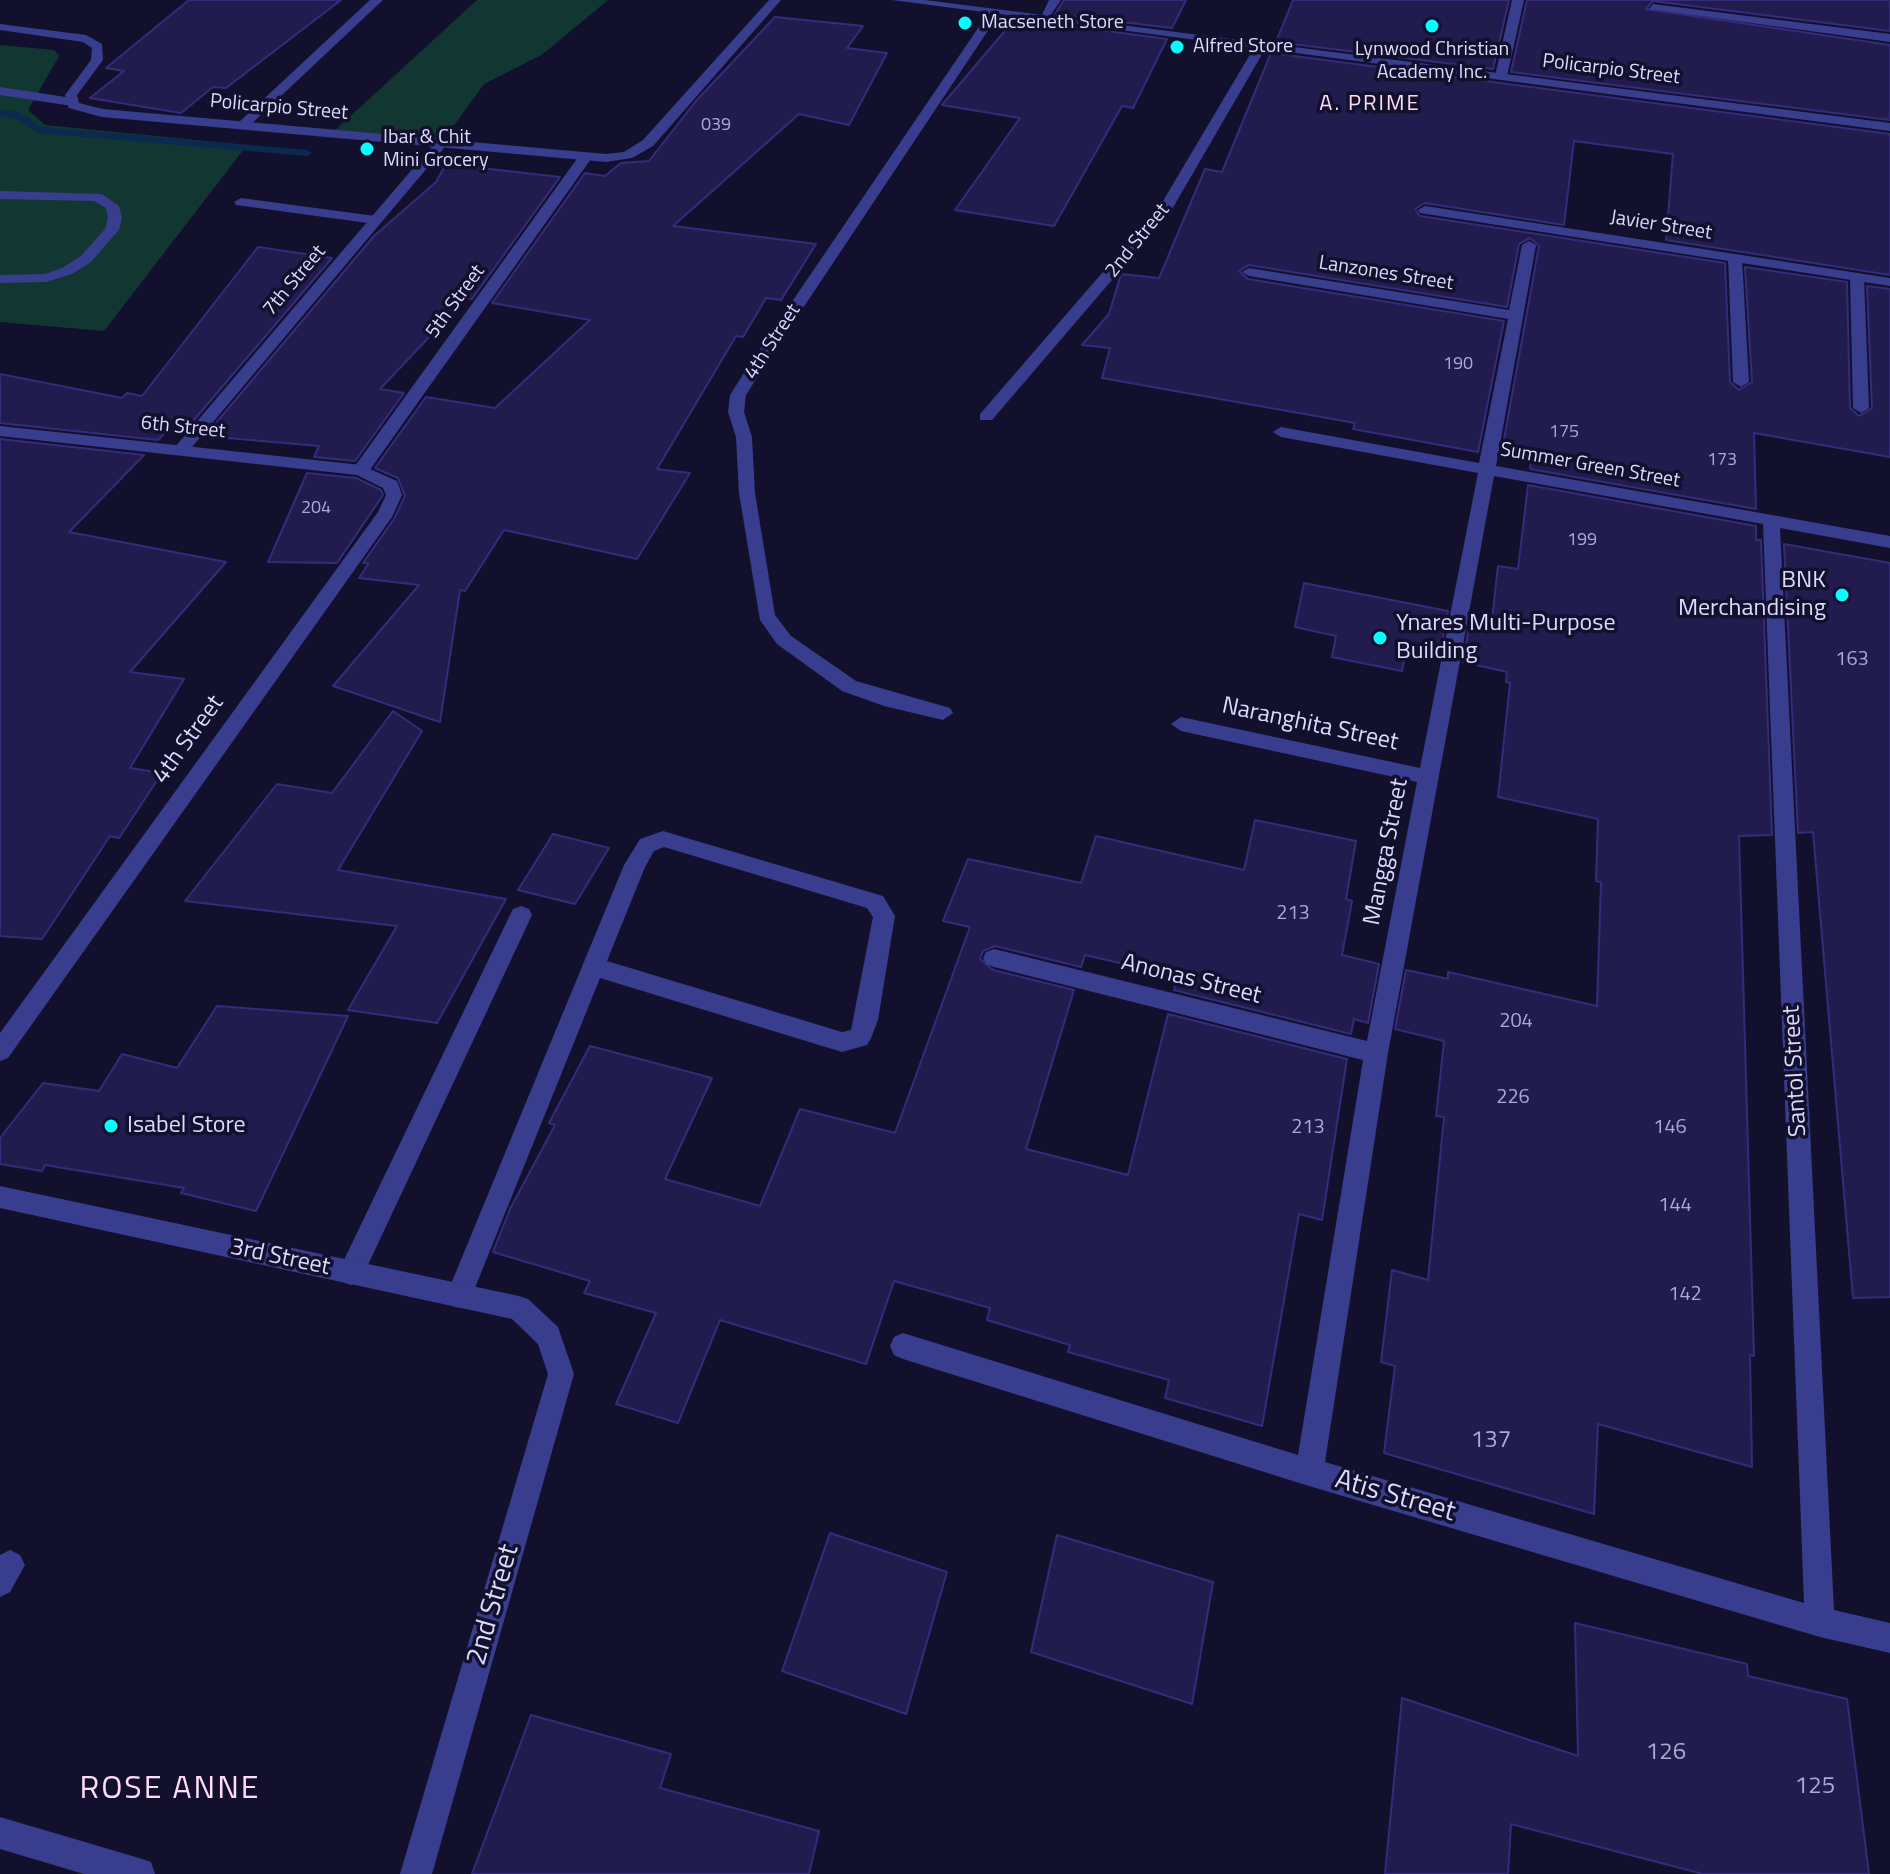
<!DOCTYPE html>
<style>
body{margin:0}
canvas{display:block;background:#12102c}
</style>
<canvas width="1890" height="1874"></canvas>
<script>
const ctx = document.querySelector('canvas').getContext('2d');
ctx.lineJoin = 'round';
function fill(path, color) {
  ctx.fillStyle = color;
  ctx.fill(path, 'evenodd');
}
function shape(rows) {
  const path = new Path2D();
  for (const r of rows) {
    path.moveTo(r[0], r[1]);
    for (let i = 2; i < r.length; i += 2) path.lineTo(r[i], r[i + 1]);
  }
  return path;
}
function trace(path, color, width, dash) {
  ctx.strokeStyle = color;
  ctx.lineWidth = width;
  ctx.lineCap = dash ? 'butt' : 'round';
  ctx.setLineDash(dash || []);
  ctx.stroke(path);
}
function label(font, color, halo, rows, align = 'center') {
  ctx.font = font + ' "Titillium Web",sans-serif';
  ctx.lineWidth = 7;
  ctx.setLineDash([]);
  ctx.textBaseline = 'middle';
  ctx.strokeStyle = halo;
  ctx.fillStyle = color;
  for (const [text, x, y, turn = 0] of rows) {
    ctx.save();
    ctx.translate(x, y);
    ctx.rotate((+turn || 0) * Math.PI / 180);
    ctx.textAlign = isNaN(turn) ? turn : align;
    if (halo) ctx.strokeText(text, 0, 0);
    ctx.fillText(text, 0, 0);
    ctx.restore();
  }
}
const green = shape([
 [477,0,608,0,543,54,484,84,455,124,431,143,332,133],
 [0,45,54,50,59,56,28,110,45,125,247,145,104,331,0,322]
]);
const stream = shape([
 [0,110,19,112,42,127,307,150,312,153,307,156,39,133,12,117,0,116,0,110]
]);
const building = shape([
 [189,0,341,0,226,88,213,87,181,113,90,98,124,71,106,68,189,0],
 [1064,0,1186,0,1172,28,1055,14,1064,0],
 [1293,0,1509,0,1493,69,1276,42,1293,0],
 [1527,0,1890,0,1890,31,1653,1,1646,9,1890,45,1890,120,1511,72,1527,0],
 [775,17,863,26,847,48,887,53,849,125,799,114,673,226,816,244,781,300,766,298,743,337,736,336,657,469,690,473,637,559,504,530,465,591,460,590,440,722,333,686,419,585,359,578,369,563,363,563,394,519,405,496,398,478,375,468,426,397,495,408,590,320,492,303,585,173,605,176,621,163,649,161,696,101,775,17],
 [1047,23,1167,39,1133,108,1122,106,1054,226,955,210,1020,118,942,105,1009,26,1040,31,1047,23],
 [1271,53,1890,134,1890,275,1666,240,1673,154,1574,141,1564,225,1425,203,1415,209,1420,216,1725,263,1730,382,1739,390,1752,382,1745,267,1847,282,1850,408,1859,416,1872,408,1867,286,1890,289,1890,457,1754,433,1756,509,1530,469,1531,461,1501,456,1539,246,1530,238,1519,244,1507,307,1249,265,1239,271,1248,279,1504,321,1478,452,1353,429,1355,423,1102,378,1110,348,1082,345,1109,314,1121,274,1159,278,1205,169,1222,172,1271,53],
 [446,164,560,177,472,299,466,298,380,389,404,393,355,461,314,457,319,446,205,436,374,236,436,182,446,164],
 [258,247,332,258,182,434,166,432,158,440,0,423,0,374,122,398,127,393,142,396,258,247],
 [0,439,144,455,69,532,226,562,130,672,184,679,130,768,162,773,119,838,110,836,42,939,0,936,0,439],
 [307,473,356,478,381,490,383,495,337,563,268,562,307,473],
 [1528,485,1756,526,1756,540,1761,540,1772,835,1739,836,1754,1356,1750,1355,1752,1467,1598,1424,1594,1514,1384,1453,1395,1366,1381,1362,1392,1270,1428,1280,1444,1117,1436,1116,1444,1041,1395,1029,1406,970,1448,979,1448,972,1597,1006,1601,882,1596,881,1598,819,1498,797,1510,683,1506,682,1507,672,1463,662,1471,616,1492,620,1498,566,1518,569,1528,485],
 [1784,544,1890,563,1890,1297,1853,1298,1813,832,1798,833,1784,544],
 [1304,583,1448,611,1439,657,1406,651,1402,671,1332,657,1336,636,1295,627,1304,583],
 [393,711,422,731,338,870,506,899,437,1023,348,1010,397,926,185,901,277,784,332,793,393,711],
 [1255,820,1356,841,1346,899,1352,901,1342,955,1379,964,1368,1023,1354,1019,1351,1034,1174,990,1177,976,1085,955,1081,967,995,946,983,951,980,959,993,970,1074,990,1026,1149,1128,1175,1168,1014,1347,1059,1322,1220,1299,1214,1262,1426,1165,1398,1169,1380,1068,1352,1070,1345,987,1320,990,1308,894,1281,866,1364,720,1320,678,1423,616,1404,656,1313,584,1293,590,1281,493,1252,510,1209,555,1125,549,1123,590,1046,712,1078,665,1179,760,1206,800,1109,895,1133,970,927,943,921,968,859,1081,883,1096,836,1244,870,1255,820],
 [553,834,609,848,575,904,518,890,553,834],
 [217,1006,348,1016,256,1211,181,1193,184,1188,45,1165,42,1171,0,1164,0,1138,43,1083,99,1091,122,1054,177,1068,217,1006],
 [830,1533,947,1572,906,1714,782,1671,830,1533],
 [1057,1535,1213,1582,1192,1704,1031,1652,1057,1535],
 [1575,1623,1747,1664,1748,1676,1847,1699,1869,1874,1703,1874,1511,1824,1508,1874,1385,1874,1402,1698,1578,1756,1575,1623],
 [531,1715,671,1754,660,1788,819,1831,809,1874,472,1874,531,1715]
]);
const service = shape([
 [0,87,72,98,78,102,72,106,0,95,0,87],
 [0,191,102,194,119,206,122,218,119,230,91,262,72,274,46,282,0,283,0,275,45,274,62,268,81,256,105,229,108,218,106,208,94,201,0,199,0,191],
 [241,198,375,216,382,220,375,224,236,205,234,202,241,198],
 [1735,254,1742,258,1749,382,1741,387,1733,382,1728,258,1735,254],
 [1857,273,1864,277,1869,408,1861,413,1853,408,1850,277,1857,273],
 [521,906,529,909,532,915,360,1282,351,1285,342,1282,338,1273,342,1264,510,915,513,909,521,906]
]);
const minor = shape([
 [370,0,383,0,247,128,239,128,239,122,370,0],
 [1049,0,1061,0,1048,19,1040,19,1049,0],
 [1512,0,1524,0,1507,76,1501,80,1495,76,1512,0],
 [1653,4,1890,34,1890,42,1649,9,1653,4],
 [991,9,1001,11,765,365,746,395,744,412,752,437,755,493,775,615,791,636,856,681,950,708,953,713,943,720,884,706,842,691,777,644,760,620,739,493,736,437,728,412,730,395,749,365,991,9],
 [1258,41,1268,44,1171,211,992,420,980,420,980,414,1160,206,1258,41],
 [438,139,449,142,187,453,175,453,175,447,438,139],
 [579,156,591,159,367,474,355,474,355,466,579,156],
 [1425,206,1890,278,1890,286,1420,213,1418,210,1425,206],
 [1529,241,1536,245,1496,466,1890,536,1890,548,1780,528,1834,1610,1890,1623,1890,1653,1820,1637,1309,1486,903,1359,894,1355,890,1346,894,1337,903,1333,1298,1455,1363,1060,994,967,986,964,983,958,986,952,994,949,1367,1041,1417,782,1181,731,1171,724,1181,717,1420,768,1478,473,1281,437,1273,432,1281,427,1479,463,1508,319,1249,276,1242,272,1249,268,1509,310,1522,245,1529,241],
 [1494,476,1763,524,1804,1603,1325,1462,1388,1053,1494,476],
 [663,831,883,896,895,916,878,1020,871,1038,867,1045,842,1052,600,978,468,1305,459,1308,450,1305,446,1296,624,865,640,839,663,831],
 [664,847,867,908,873,917,851,1030,842,1032,607,961,645,867,654,851,664,847],
 [10,1550,20,1555,25,1565,10,1592,0,1597,0,1555,10,1550],
 [0,1817,139,1858,151,1862,155,1874,84,1874,0,1849,0,1817]
]);
const tertiary = shape([
 [769,0,781,0,653,146,632,158,606,162,102,117,69,108,65,95,91,60,92,48,83,42,0,30,0,24,86,35,102,44,103,60,77,95,79,103,103,109,606,154,624,152,643,140,769,0],
 [892,0,925,0,1890,123,1890,131,892,0],
 [0,426,361,465,397,481,402,495,392,517,8,1058,0,1061,0,1033,378,512,386,495,383,488,357,475,0,436,0,426],
 [0,1186,519,1296,528,1299,558,1327,574,1374,432,1874,400,1874,548,1374,538,1344,512,1319,0,1208,0,1186]
]);
const markers = [
 [965,23,8,"#06fcff"],
 [1432,26,8,"#06fcff"],
 [1177,47,8,"#06fcff"],
 [367,149,8,"#06fcff"],
 [1842,595,8,"#06fcff"],
 [1380,638,8,"#06fcff"],
 [111,1126,8,"#06fcff"]
];
const farNumbernames = [
 ["039",716,126],
 ["190",1458,365],
 ["175",1564,433],
 ["173",1722,461],
 ["204",316,509],
 ["199",1582,541]
];
const farPoinames = [
 ["Macseneth Store",981,23],
 ["Alfred Store",1193,47],
 ["Lynwood Christian",1432,50,"center"],
 ["Academy Inc.",1432,73,"center"],
 ["Ibar & Chit",383,138],
 ["Mini Grocery",383,161]
];
const farStreetnames = [
 ["Policarpio Street",1611,70,7],
 ["Policarpio Street",279,108,5],
 ["Javier Street",1661,226,9],
 ["2nd Street",1138,241,-51],
 ["Lanzones Street",1386,274,9],
 ["7th Street",295,281,-50],
 ["5th Street",456,302,-54],
 ["4th Street",773,342,-57],
 ["6th Street",183,428,6],
 ["Summer Green Street",1590,466,10]
];
const numberNames = [
 ["163",1852,660],
 ["213",1293,914],
 ["204",1516,1022],
 ["226",1513,1098],
 ["213",1308,1128],
 ["146",1670,1128],
 ["144",1675,1206],
 ["142",1685,1295]
];
const farNeighbourhoodnames = [
 ["A. PRIME",1370,105]
];
const poiNames = [
 ["BNK",1826,581,"right"],
 ["Merchandising",1826,609,"right"],
 ["Ynares Multi-Purpose",1396,624],
 ["Building",1396,652],
 ["Isabel Store",127,1126]
];
const streetNames = [
 ["Naranghita Street",1310,725,12],
 ["4th Street",189,740,-54],
 ["Mangga Street",1387,852,-79],
 ["Anonas Street",1191,980,14],
 ["Santol Street",1796,1071,-93],
 ["3rd Street",280,1258,12]
];
const nearNumbernames = [
 ["137",1491,1441],
 ["126",1666,1753],
 ["125",1815,1787]
];
const nearStreetnames = [
 ["Atis Street",1395,1497,16],
 ["2nd Street",494,1605,-74]
];
const nearNeighbourhoodnames = [
 ["ROSE ANNE",170,1790]
];
fill(green, '#123632');
fill(stream, '#0a2a50');
fill(building, '#211b4e');
trace(building, '#342c7b', 2);
fill(service, '#383d8d');
fill(minor, '#383d8d');
fill(tertiary, '#383d8d');
for (const [x, y, r, color] of markers) {
  const dot = new Path2D();
  dot.arc(x, y, r, 0, 2 * Math.PI);
  ctx.fillStyle = color;
  ctx.fill(dot);
  trace(dot, '#12102c', 3);
}
label('18px', '#acaad3', null, farNumbernames);
label('20px', '#dbdaff', '#12102c', farPoinames, 'left');
label('20px', '#dbdaff', '#12102c', farStreetnames);
label('20px', '#acaad3', null, numberNames);
ctx.letterSpacing = '2px';
label('22px', '#ffdcf5', '#12102c', farNeighbourhoodnames);
ctx.letterSpacing = '0px';
label('24px', '#dbdaff', '#12102c', poiNames, 'left');
label('24px', '#dbdaff', '#12102c', streetNames);
label('24px', '#acaad3', null, nearNumbernames);
label('28px', '#dbdaff', '#12102c', nearStreetnames);
ctx.letterSpacing = '2px';
label('32px', '#ffdcf5', '#12102c', nearNeighbourhoodnames);
ctx.letterSpacing = '0px';
</script>
